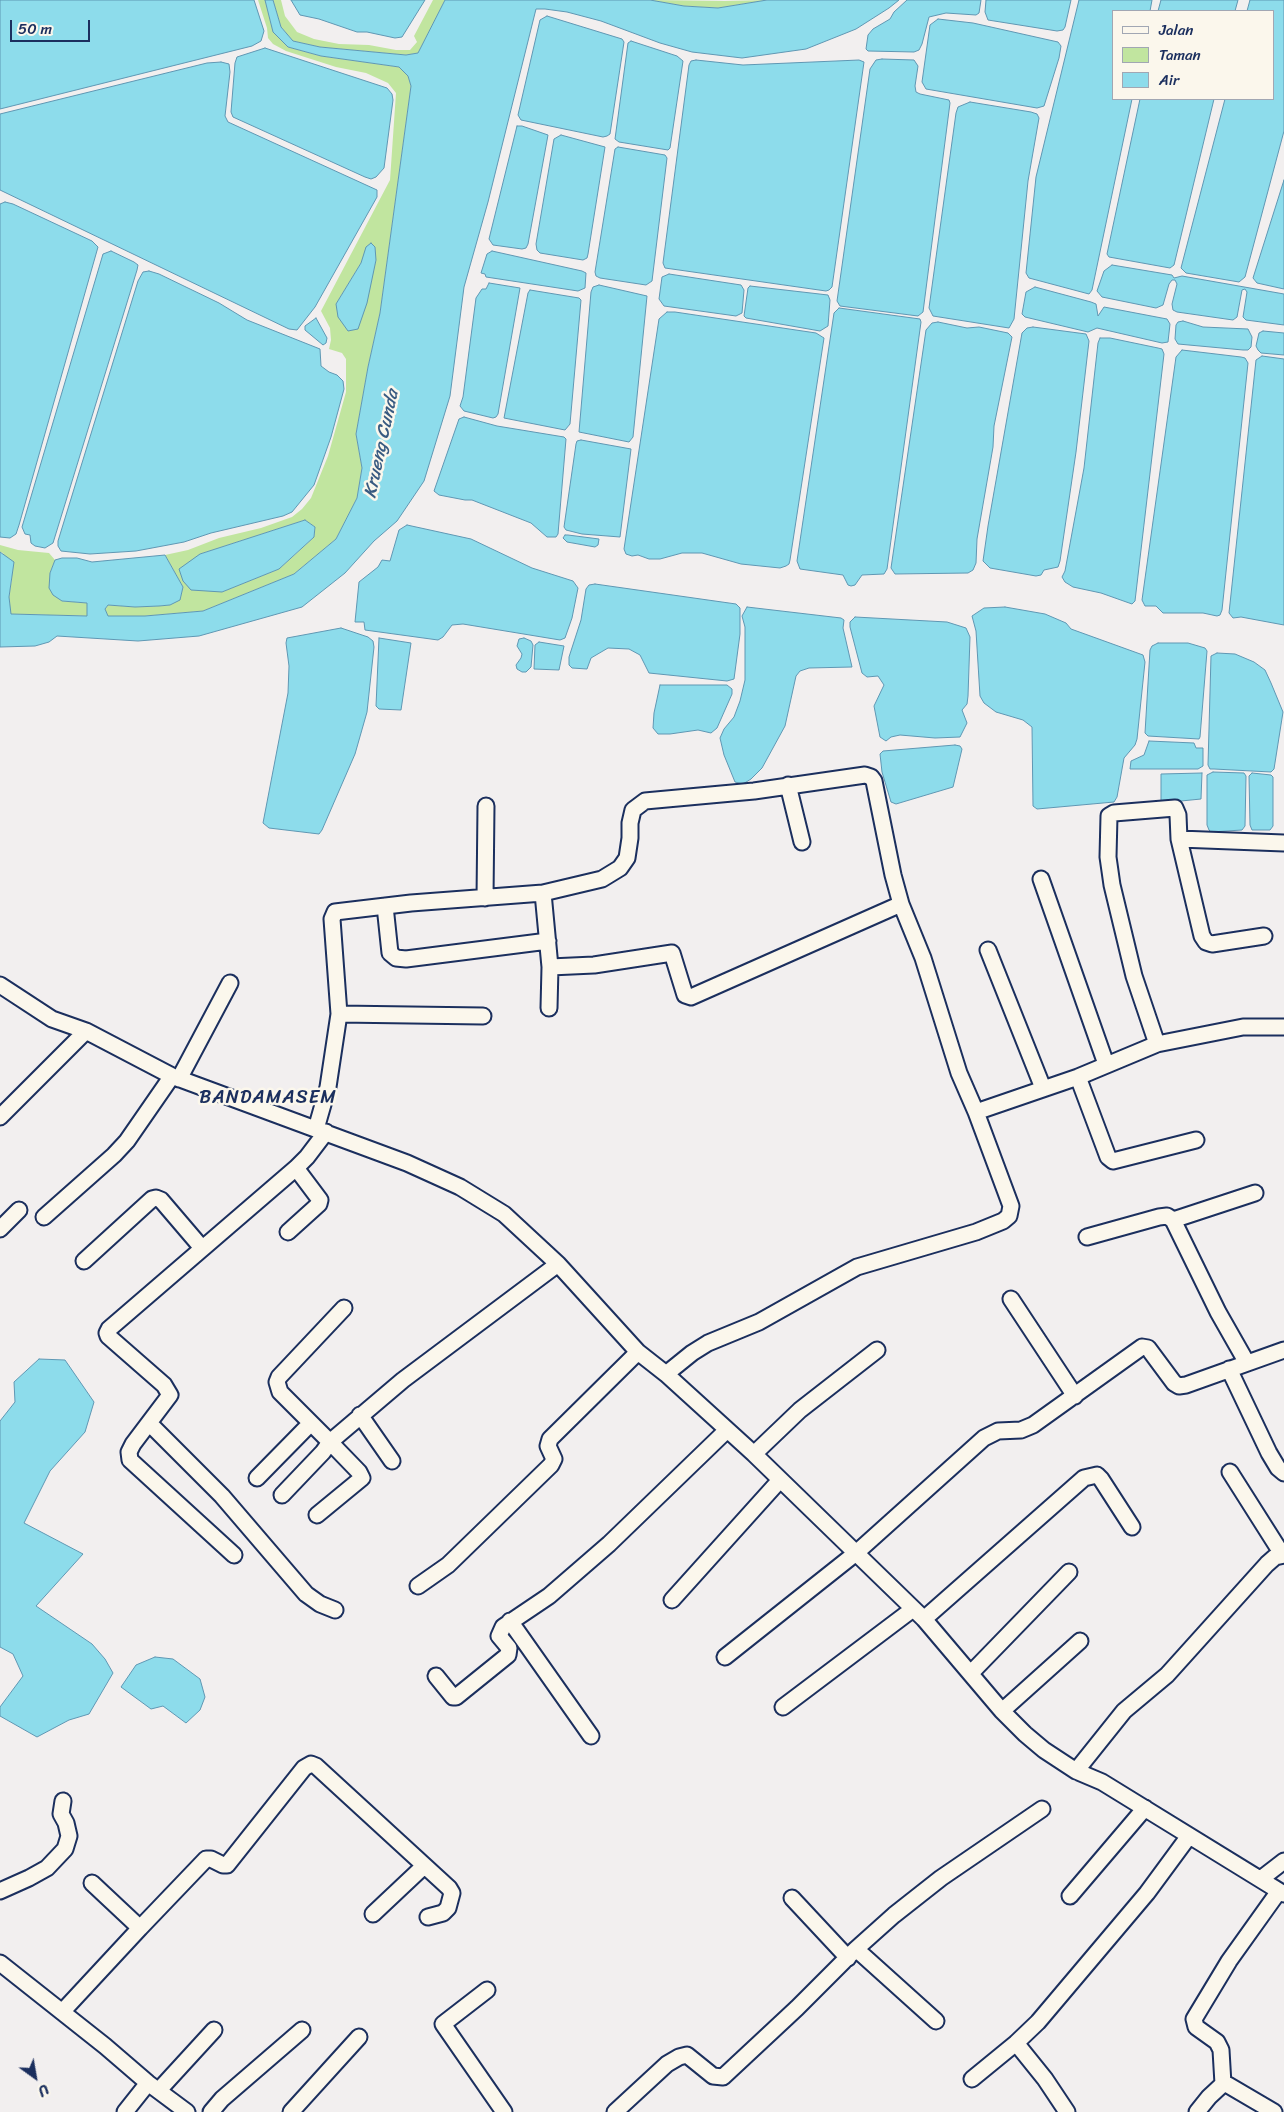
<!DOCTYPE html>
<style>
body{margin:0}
#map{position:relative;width:1284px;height:2112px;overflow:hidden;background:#f2efef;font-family:Sriracha,sans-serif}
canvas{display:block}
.legend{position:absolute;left:1112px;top:10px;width:162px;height:90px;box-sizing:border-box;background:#fbf7ec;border:1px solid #a1a7b3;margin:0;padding:6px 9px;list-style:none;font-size:15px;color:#1b2f5e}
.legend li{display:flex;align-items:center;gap:10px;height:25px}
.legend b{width:25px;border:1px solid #a1a7b3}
.north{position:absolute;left:10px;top:2052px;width:50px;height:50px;-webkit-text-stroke:4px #fbf7ec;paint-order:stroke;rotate:148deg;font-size:14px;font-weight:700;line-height:20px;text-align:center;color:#1b2f5e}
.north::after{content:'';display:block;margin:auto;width:18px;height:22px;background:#1b2f5e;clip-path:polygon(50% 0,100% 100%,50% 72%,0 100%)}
.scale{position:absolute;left:10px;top:20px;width:80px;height:22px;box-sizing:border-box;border:2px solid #1b2f5e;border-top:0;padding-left:6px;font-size:15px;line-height:18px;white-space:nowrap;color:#1b2f5e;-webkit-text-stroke:4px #fbf7ec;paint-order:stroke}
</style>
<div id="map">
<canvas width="1284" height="2112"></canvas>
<ul class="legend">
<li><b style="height:6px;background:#fbf7ec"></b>Jalan</li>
<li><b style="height:14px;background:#c1e59f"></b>Taman</li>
<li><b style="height:14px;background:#8ddceb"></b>Air</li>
</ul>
<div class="north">U</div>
<div class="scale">50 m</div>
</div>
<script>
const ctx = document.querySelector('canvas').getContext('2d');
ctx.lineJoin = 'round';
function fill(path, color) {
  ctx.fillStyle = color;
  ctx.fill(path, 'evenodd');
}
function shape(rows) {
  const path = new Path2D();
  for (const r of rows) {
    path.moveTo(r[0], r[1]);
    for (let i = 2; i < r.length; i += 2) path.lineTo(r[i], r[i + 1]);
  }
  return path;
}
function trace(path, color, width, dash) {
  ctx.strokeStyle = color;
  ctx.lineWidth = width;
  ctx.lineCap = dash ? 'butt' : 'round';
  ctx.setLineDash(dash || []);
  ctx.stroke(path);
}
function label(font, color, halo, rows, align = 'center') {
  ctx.font = font + ' Sriracha,sans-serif';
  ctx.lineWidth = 5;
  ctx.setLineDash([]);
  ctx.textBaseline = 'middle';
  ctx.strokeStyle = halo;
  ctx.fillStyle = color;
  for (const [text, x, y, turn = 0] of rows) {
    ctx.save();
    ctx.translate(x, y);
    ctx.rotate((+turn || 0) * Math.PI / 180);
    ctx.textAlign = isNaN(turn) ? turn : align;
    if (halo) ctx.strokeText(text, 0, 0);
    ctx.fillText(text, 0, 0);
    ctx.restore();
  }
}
const green = shape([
 [258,0,265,0,273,32,288,47,321,56,399,67,408,76,411,86,380,313,368,367,356,434,362,468,357,498,336,539,294,574,203,611,145,616,108,617,105,609,108,605,135,607,159,606,170,605,180,599,183,587,165,555,188,550,219,538,261,528,292,517,302,509,311,498,328,456,346,392,346,359,342,353,329,349,331,340,330,328,321,311,390,180,396,93,388,83,366,73,336,67,286,51,273,44,268,38,267,28],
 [376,260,370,281,336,304,361,263],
 [305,520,315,527,314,537,298,552,279,569,222,592,200,554],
 [273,0,281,0,285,16,297,32,314,39,339,44,369,45,396,50,410,50,417,42,414,36,433,0,445,0,418,53,406,55,320,47,293,41,281,27],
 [650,0,725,1,767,0,718,8,684,6],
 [0,545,18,550,49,553,55,560,50,573,62,601,87,603,87,616,10,614,9,597,12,578,3,553,0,552]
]);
const water = shape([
 [0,0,254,0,264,31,261,41,252,46,0,109,0,0],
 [265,0,273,0,281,27,293,41,320,47,406,55,418,53,445,0,650,0,684,6,718,8,767,0,899,0,889,8,856,29,806,49,742,58,692,52,660,43,601,21,567,12,545,9,536,9,488,202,464,287,450,396,424,481,397,521,374,541,345,573,302,607,199,636,138,641,57,636,49,642,35,646,0,647,0,552,14,562,9,597,11,614,87,616,87,603,62,601,53,595,49,588,50,573,55,560,62,558,77,558,92,562,165,555,183,587,180,600,170,605,159,606,135,607,108,605,105,609,108,616,145,616,203,611,294,574,336,539,357,498,362,468,356,434,368,367,380,313,411,86,408,76,399,67,321,56,288,47,273,32,265,0],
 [291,0,425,0,402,37,395,38,367,32,357,32,319,19,300,15,291,0],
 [907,0,981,0,979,13,976,15,946,13,929,17,922,44,919,50,914,52,868,51,866,49,868,35,873,29,890,19,894,12,907,0],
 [986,0,1071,0,1065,27,1063,30,1057,31,988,20,985,12,986,0],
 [1079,0,1152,0,1150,11,1113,11,1113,99,1132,99,1092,290,1089,294,1029,278,1026,273,1036,177,1079,0],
 [1161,0,1238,0,1235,11,1158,11,1161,0],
 [1250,0,1284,0,1284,131,1245,277,1239,282,1186,273,1181,268,1225,99,1273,99,1273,11,1247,11,1250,0],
 [547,16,622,39,624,42,610,134,607,136,603,137,521,120,518,115,540,20,547,16],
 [938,19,973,23,1058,42,1061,46,1059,58,1044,106,1037,108,926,89,922,82,930,25,938,19],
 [631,41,677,56,683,61,670,148,668,150,619,142,615,139,628,43,631,41],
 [265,48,387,88,392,94,393,100,384,168,376,177,371,179,365,177,233,117,231,112,235,63,237,57,265,48],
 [882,59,914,60,918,66,915,86,916,92,920,94,949,100,950,103,923,312,918,316,840,306,837,301,870,69,876,60,882,59],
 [696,60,743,65,859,60,864,62,832,287,829,290,826,291,665,268,663,263,689,65,691,61,696,60],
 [221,62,229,64,230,72,225,116,228,122,377,190,377,197,315,307,297,330,289,329,0,190,0,114,207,63,221,62],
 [1140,99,1214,99,1174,265,1170,268,1109,257,1107,254,1140,99],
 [970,102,1031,112,1037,114,1039,118,1028,181,1014,319,1009,328,933,316,929,308,956,113,958,107,970,102],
 [517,126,522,126,548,135,528,244,526,248,522,249,493,245,489,239,517,126],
 [561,135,605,147,588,254,587,258,583,260,540,253,537,250,536,244,554,139,561,135],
 [618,147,665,155,667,158,652,281,646,285,600,278,596,276,595,272,615,149,618,147],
 [1284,180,1284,289,1257,283,1253,278,1284,180],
 [5,202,13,204,92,241,98,247,19,525,16,534,10,538,0,537,0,204,5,202],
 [371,243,375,247,376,260,367,303,358,329,348,331,338,317,336,304,361,263,366,247,371,243],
 [111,251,134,262,138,265,137,270,53,543,45,548,35,546,31,543,30,535,25,534,22,527,103,254,111,251],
 [492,251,582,271,586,273,585,288,578,291,486,277,485,274,481,273,487,254,492,251],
 [1112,265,1172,275,1174,278,1182,276,1284,294,1284,325,1246,320,1243,317,1247,292,1245,289,1242,290,1237,317,1233,320,1177,312,1173,310,1172,304,1177,284,1175,280,1172,280,1169,284,1163,305,1156,308,1102,297,1097,291,1104,271,1112,265],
 [149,271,159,274,219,303,247,320,320,349,321,366,329,372,337,375,343,381,344,389,331,437,314,485,292,512,283,516,211,533,184,542,136,551,90,554,61,551,58,546,58,541,138,281,143,272,149,271],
 [669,274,741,285,744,290,742,313,736,316,664,306,659,299,662,277,669,274],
 [489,283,520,288,498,414,496,417,493,418,464,411,460,406,463,397,476,298,482,289,486,289,489,283],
 [599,285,647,296,633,437,629,442,579,432,591,292,593,287,599,285],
 [750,286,828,295,830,300,828,326,820,331,746,318,744,316,748,288,750,286],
 [1035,287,1091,302,1096,304,1098,316,1104,307,1167,319,1170,324,1168,342,1162,343,1097,328,1088,332,1025,317,1022,314,1026,292,1035,287],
 [530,290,579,298,581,300,570,424,565,430,504,418,528,293,530,290],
 [839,308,920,319,921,322,887,569,884,574,862,575,855,585,851,586,848,585,843,575,800,569,797,561,834,313,839,308],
 [667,312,675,312,816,333,824,338,790,560,789,564,786,566,780,568,741,564,702,553,682,553,660,559,649,559,638,555,632,556,626,554,624,549,659,319,667,312],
 [316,318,327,338,326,343,323,345,305,330,305,326,316,318],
 [1183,321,1203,327,1248,329,1252,337,1251,347,1248,350,1243,350,1178,344,1175,339,1176,325,1178,322,1183,321],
 [938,322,967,328,979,327,1008,333,1012,337,994,426,993,447,977,539,976,563,973,570,968,573,895,574,891,568,926,330,932,323,938,322],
 [1033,327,1086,334,1089,341,1076,452,1060,561,1058,567,1044,570,1041,575,1036,576,990,568,983,561,988,526,1022,333,1027,328,1033,327],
 [1263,331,1284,333,1284,355,1261,353,1258,350,1256,346,1259,333,1263,331],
 [1100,338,1110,338,1158,348,1162,349,1164,354,1135,601,1132,604,1101,593,1073,587,1065,582,1062,577,1065,571,1084,468,1098,343,1100,338],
 [1182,350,1241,357,1245,358,1248,363,1222,610,1220,615,1217,616,1203,613,1163,613,1156,606,1145,606,1142,600,1176,357,1182,350],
 [1262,356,1284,359,1284,625,1241,617,1233,618,1229,613,1256,360,1262,356],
 [464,417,497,426,564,437,566,439,558,534,556,537,547,537,531,523,472,500,465,500,439,495,434,491,459,419,464,417],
 [581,440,631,449,620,537,582,534,566,530,564,527,576,444,577,441,581,440],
 [305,520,315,527,314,537,279,569,222,592,191,590,183,581,179,569,200,554,305,520],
 [407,525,471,539,532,568,573,581,578,588,572,618,565,638,560,640,463,624,452,625,443,637,438,640,365,630,364,622,355,622,359,582,378,567,382,560,390,561,399,530,407,525],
 [565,535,568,535,599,539,598,545,595,547,567,542,563,538,565,535],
 [595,584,736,604,740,608,740,634,734,679,727,681,649,673,640,655,629,649,608,648,591,658,587,669,572,668,569,665,569,657,581,620,586,589,589,585,595,584],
 [747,607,841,618,844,620,843,628,852,667,809,668,800,671,796,676,785,726,762,768,751,779,743,784,735,782,724,755,720,738,724,729,734,717,740,701,745,680,745,627,742,616,747,607],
 [1005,607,1045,614,1066,623,1071,629,1143,655,1145,662,1137,739,1135,745,1124,758,1117,797,1114,802,1037,809,1033,806,1032,727,1023,720,996,712,984,703,980,696,976,631,972,616,984,608,1005,607],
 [855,617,947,622,966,628,970,637,968,696,967,704,962,710,967,723,960,737,935,738,900,735,891,737,886,741,880,737,874,706,884,685,878,676,867,677,862,673,850,627,850,622,855,617],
 [341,628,368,637,373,641,374,647,367,712,355,754,322,830,319,834,269,828,263,823,288,693,289,666,286,643,287,638,341,628],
 [379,638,411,643,401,710,379,709,376,706,379,638],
 [524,638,531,641,533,645,531,667,526,672,522,672,517,669,516,665,521,658,522,654,517,646,519,639,524,638],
 [539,642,564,646,559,670,534,669,535,645,539,642],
 [1158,643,1188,643,1205,648,1207,651,1200,737,1199,739,1148,736,1145,733,1150,650,1152,646,1158,643],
 [1217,653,1235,654,1254,662,1265,670,1271,683,1283,712,1274,769,1271,772,1214,769,1210,769,1208,765,1211,656,1217,653],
 [660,685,727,685,732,689,732,694,717,728,711,733,698,730,670,734,658,734,653,728,654,713,660,685],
 [1149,741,1194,743,1196,748,1203,748,1203,766,1198,769,1130,769,1131,761,1144,755,1149,741],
 [955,745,960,746,962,749,953,787,896,804,891,802,882,772,880,754,883,751,955,745],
 [1213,772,1244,773,1246,776,1245,826,1242,830,1211,832,1209,830,1207,825,1207,775,1213,772],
 [1202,773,1201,799,1161,803,1161,774,1202,773],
 [1252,773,1271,775,1273,777,1273,826,1270,830,1252,830,1250,825,1249,776,1252,773],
 [39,1359,65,1360,94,1402,85,1432,50,1471,24,1523,83,1554,36,1606,92,1644,105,1659,113,1673,89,1714,69,1720,37,1737,0,1716,0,1707,23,1676,13,1654,0,1647,0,1421,15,1402,14,1382,39,1359],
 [155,1657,173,1659,200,1679,205,1697,200,1710,186,1723,163,1706,151,1709,121,1687,136,1665,155,1657]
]);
const minor = shape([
 [788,785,802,842],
 [1179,839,1284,843],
 [1041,879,1106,1064],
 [543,893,550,967,594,965,672,953,685,995,691,997,901,904],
 [485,898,486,806],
 [385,906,390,953,396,958,406,959,548,941],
 [988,950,1043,1088],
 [0,985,52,1019,86,1031,172,1076,407,1163,460,1187,504,1214,558,1264,638,1352,666,1374,754,1454,924,1619,1002,1711,1025,1734,1044,1750,1076,1771,1102,1782,1284,1894],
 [549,1008,550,967],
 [339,1014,483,1016],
 [1157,1044,1134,976,1112,885,1108,857,1109,816,1114,813,1175,808,1178,815,1179,839,1202,936,1206,942,1212,944,1264,936],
 [1078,1077,1108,1157,1113,1161,1196,1140],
 [179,1079,230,983],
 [0,1117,86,1031],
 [316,1129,328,1087,339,1014,332,919,335,912,411,903,543,893,602,879,620,868,627,858,630,838,630,823,633,810,645,801,754,791,865,775,871,777,874,781,893,875,901,904,923,958,959,1073,976,1112],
 [44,1217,114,1155,127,1141,172,1076],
 [1173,1220,1255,1193],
 [0,1229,19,1210],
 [288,1232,319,1204,320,1200,296,1168],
 [1087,1237,1159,1217,1167,1216,1173,1220,1218,1312,1247,1363],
 [84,1261,152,1199,156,1198,161,1200,202,1248],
 [1011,1299,1075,1396],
 [344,1308,279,1377,277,1382,280,1392,330,1442,403,1380,558,1264],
 [1229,1369,1269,1453,1278,1468,1284,1473],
 [666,1374,692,1353,708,1343,759,1322,857,1267,976,1232,1003,1221,1009,1216,1011,1206,976,1112,1078,1077,1157,1044,1243,1027,1284,1027],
 [360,1415,392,1461],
 [149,1423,222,1496,306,1594,320,1604,335,1610],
 [754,1454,800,1410,877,1350],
 [1230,1472,1282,1554],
 [257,1478,310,1424],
 [282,1495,323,1452,330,1442,359,1472,362,1478,317,1515],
 [234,1555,130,1460,129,1452,133,1444,170,1395,164,1385,108,1336,107,1333,109,1329,296,1168,307,1157,326,1132],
 [418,1586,448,1565,551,1465,554,1459,548,1446,550,1439,638,1352],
 [672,1600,780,1480],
 [924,1619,1084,1478,1097,1475,1101,1479,1132,1527],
 [510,1621,591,1736],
 [725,1657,856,1553,984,1438,998,1431,1021,1430,1033,1425,1142,1347,1148,1348,1174,1383,1179,1386,1186,1385,1284,1350],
 [971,1673,1069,1572],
 [436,1676,453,1697,456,1697,508,1655,509,1648,499,1636,503,1627,549,1596,609,1544,727,1430],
 [783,1707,913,1609],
 [1002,1711,1080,1641],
 [1076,1771,1124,1711,1167,1675,1267,1564,1275,1557,1284,1555],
 [1262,1878,1284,1861],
 [0,1891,29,1878,47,1868,65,1849,69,1836,66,1823,61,1814,63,1801],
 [1070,1896,1145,1808],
 [792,1898,848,1958],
 [373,1914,424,1866],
 [140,1928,206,1859,211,1859,223,1865,227,1865,304,1768,311,1764,316,1766,449,1888,452,1893,448,1908,443,1913,428,1917],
 [856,1949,894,1915,941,1878,1042,1809],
 [0,1963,105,2046,148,2083,187,2112],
 [487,1990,443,2024,504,2112],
 [62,2012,140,1928,92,1883],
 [1016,2043,1045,2079,1067,2112],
 [972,2079,1016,2043,1038,2022,1147,1893,1189,1836],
 [1223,2084,1221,2050,1217,2042,1196,2027,1194,2019,1229,1961,1279,1891],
 [159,2090,214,2030],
 [125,2112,148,2083],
 [211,2112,222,2099,302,2030],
 [291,2112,359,2037],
 [615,2112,667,2064,679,2057,687,2055,713,2076,723,2077,797,2008,856,1949,936,2021],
 [1197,2112,1209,2097,1223,2084,1228,2085,1274,2112]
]);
const waterNames = [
 ["Krueng Cunda",382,444,-78]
];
const quarterNames = [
 ["BANDAMASEM",268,1098]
];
fill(green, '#c1e59f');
fill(water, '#8ddceb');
trace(water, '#5f97b3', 1);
trace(minor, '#1b2f5e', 19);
trace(minor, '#fbf7ec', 15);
label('italic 18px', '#385a81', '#fbf7ec', waterNames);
ctx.letterSpacing = '1px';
label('19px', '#1b2f5e', '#fbf7ec', quarterNames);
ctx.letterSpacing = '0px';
</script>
